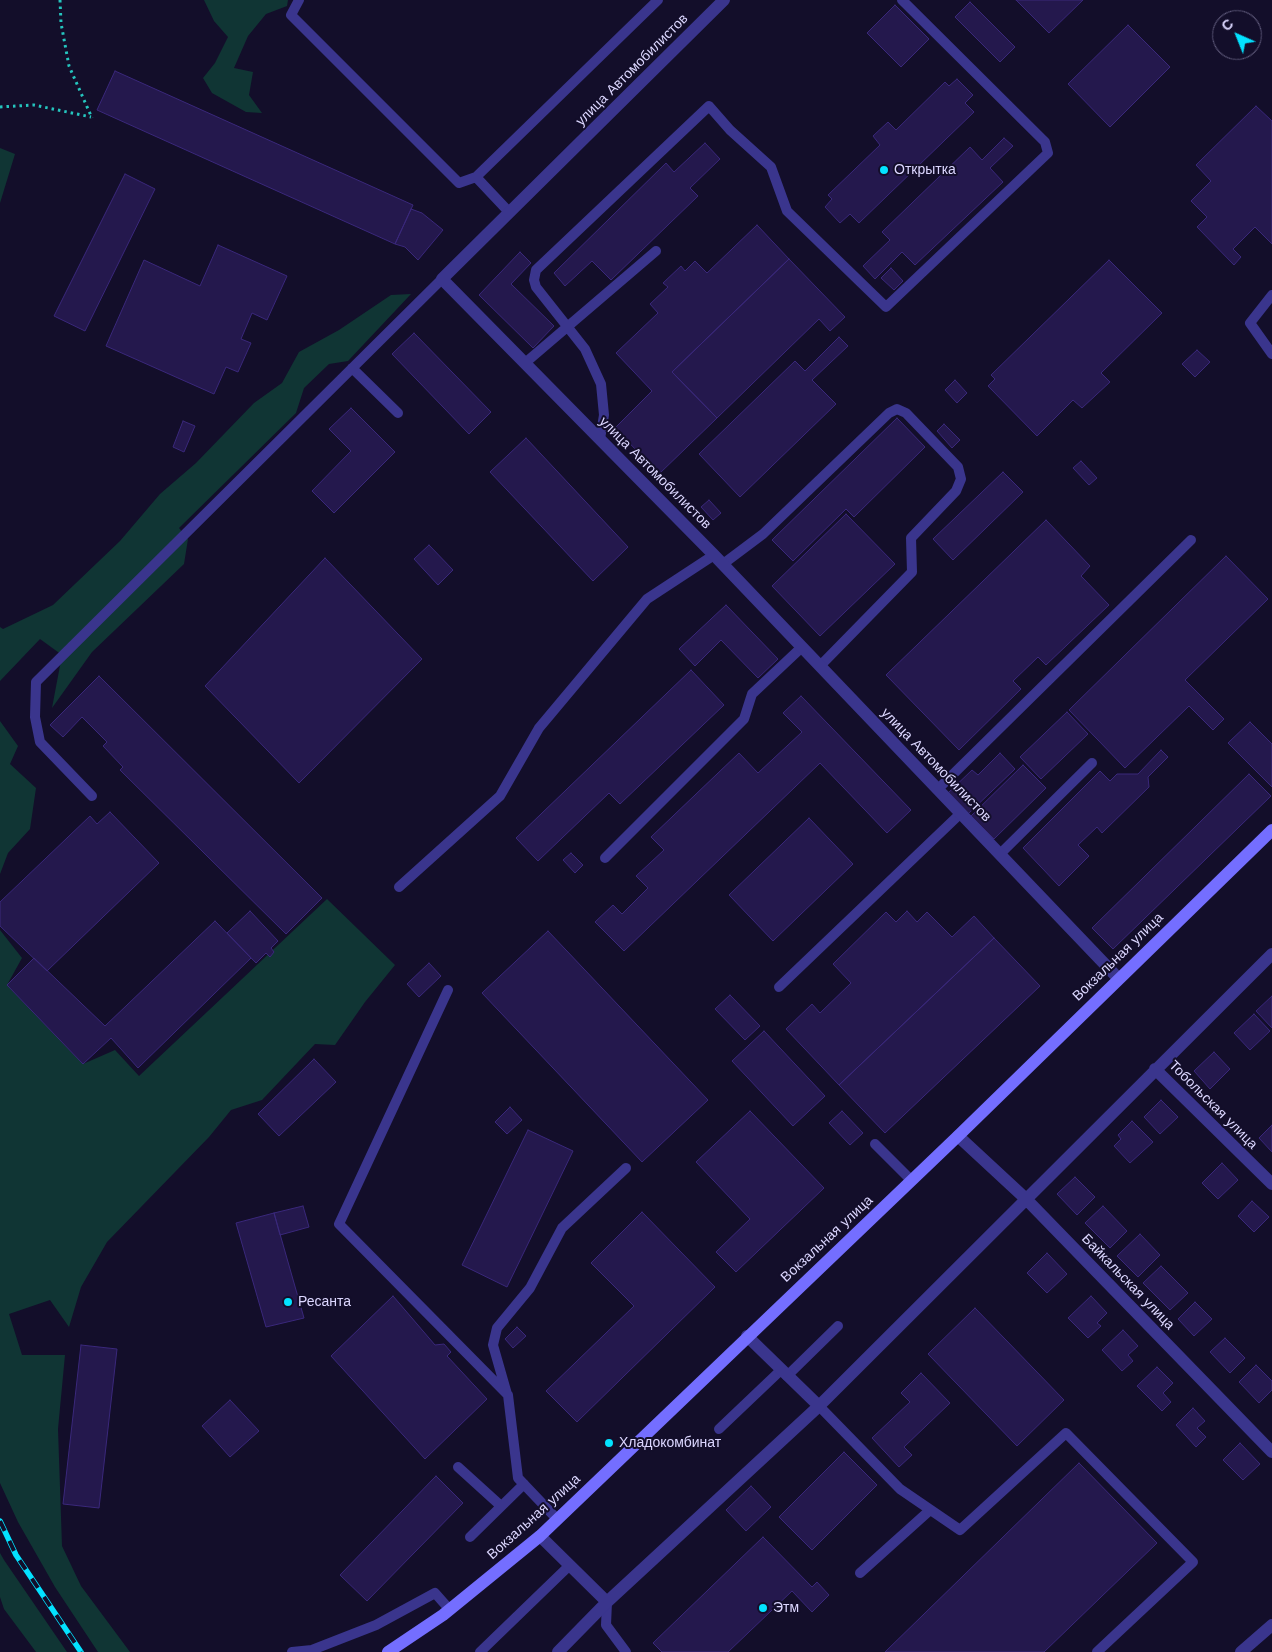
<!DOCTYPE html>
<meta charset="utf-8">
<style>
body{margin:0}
#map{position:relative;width:1272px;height:1652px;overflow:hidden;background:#130e2a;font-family:"Work Sans",sans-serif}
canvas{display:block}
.north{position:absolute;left:1212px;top:10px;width:50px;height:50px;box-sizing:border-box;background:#130e2a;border:1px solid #635e7f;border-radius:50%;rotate:316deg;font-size:14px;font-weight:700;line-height:20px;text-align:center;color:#dcd7ff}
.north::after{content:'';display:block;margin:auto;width:18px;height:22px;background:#03e2ff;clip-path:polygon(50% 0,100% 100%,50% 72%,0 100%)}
</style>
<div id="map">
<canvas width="1272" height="1652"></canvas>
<div class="north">С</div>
</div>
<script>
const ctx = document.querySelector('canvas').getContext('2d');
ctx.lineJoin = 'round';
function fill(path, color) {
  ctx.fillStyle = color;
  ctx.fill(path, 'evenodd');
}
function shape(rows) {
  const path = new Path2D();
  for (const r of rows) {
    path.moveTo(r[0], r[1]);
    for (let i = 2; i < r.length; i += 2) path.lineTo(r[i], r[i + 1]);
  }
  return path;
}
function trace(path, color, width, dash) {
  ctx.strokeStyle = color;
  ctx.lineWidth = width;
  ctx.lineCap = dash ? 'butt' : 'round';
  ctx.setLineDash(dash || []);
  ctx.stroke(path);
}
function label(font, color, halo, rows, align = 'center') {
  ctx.font = font + ' "Work Sans",sans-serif';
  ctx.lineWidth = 4;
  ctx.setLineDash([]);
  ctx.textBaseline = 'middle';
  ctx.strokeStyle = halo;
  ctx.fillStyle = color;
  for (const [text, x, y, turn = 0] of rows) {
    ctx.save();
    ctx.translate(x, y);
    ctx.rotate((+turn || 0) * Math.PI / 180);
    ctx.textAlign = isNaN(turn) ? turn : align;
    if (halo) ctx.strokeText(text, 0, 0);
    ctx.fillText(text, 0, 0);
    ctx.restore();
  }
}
const green = shape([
 [204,0,288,0,287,6,266,14,248,36,234,68,253,72,249,95,262,113,246,112,212,93,203,78,215,63,228,37,214,21],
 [0,148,15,154,0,203],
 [411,294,348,361,329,364,304,388,296,413,179,528,188,539,184,564,92,652,52,708,62,655,40,639,0,681,0,627,3,629,53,605,120,541,160,494,196,463,254,403,282,383,299,352,339,330,391,295],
 [0,721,18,746,10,764,36,788,30,829,8,853,0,874],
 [327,899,395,965,365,1002,335,1045,315,1044,262,1100,231,1110,209,1137,107,1242,81,1287,69,1327,50,1300,9,1314,22,1355,65,1355,58,1429,62,1546,81,1586,130,1652,98,1652,55,1587,18,1522,0,1483,0,930,22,958,7,985,83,1064,115,1050,139,1076],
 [0,1553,4,1560,67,1652,36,1652,4,1609,0,1597]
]);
const building = shape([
 [1016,0,1083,0,1049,33,1016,0],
 [970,2,1015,47,1000,62,955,17,970,2],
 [895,5,929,39,901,67,867,33,895,5],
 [1128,25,1170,67,1110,127,1068,84,1128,25],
 [115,71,413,205,395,244,97,110,115,71],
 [957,79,973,95,965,103,974,112,859,223,850,214,840,223,825,207,832,199,828,195,880,145,873,136,888,122,896,130,945,82,949,86,957,79],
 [1256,106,1272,121,1272,244,1255,227,1233,249,1241,257,1234,265,1197,227,1207,217,1191,201,1211,181,1196,165,1256,106],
 [1004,138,1013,146,990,168,1003,182,915,265,902,252,875,279,863,266,890,240,882,232,970,147,982,160,1004,138],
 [705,143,720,159,690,188,698,196,611,280,592,261,565,286,554,273,666,163,674,172,705,143],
 [125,174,155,189,85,331,54,316,125,174],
 [411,209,422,213,443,230,418,260,405,247,395,244,411,209],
 [757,225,789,259,672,372,717,418,659,474,615,428,652,391,616,353,658,313,650,304,668,287,663,283,681,266,685,271,695,261,707,273,757,225],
 [218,245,287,276,267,320,252,313,241,339,251,343,238,372,226,367,214,394,106,346,144,260,200,286,218,245],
 [520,252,531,263,511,284,554,326,533,348,479,295,520,252],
 [789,259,845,317,830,331,819,319,717,418,672,372,789,259],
 [1109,260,1162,313,1101,373,1110,382,1082,408,1073,400,1037,436,988,386,995,379,991,375,1109,260],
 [891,268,903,281,894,290,881,278,891,268],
 [414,333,491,412,469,434,392,354,414,333],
 [839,337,848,346,812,380,836,404,740,497,699,454,795,361,805,371,839,337],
 [1197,350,1210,362,1195,377,1182,364,1197,350],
 [955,380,967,393,957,403,945,390,955,380],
 [351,408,395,452,334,513,312,491,351,451,329,429,351,408],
 [897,418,925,447,854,517,846,509,793,561,772,540,897,418],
 [183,421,195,426,184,452,173,447,183,421],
 [944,424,960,440,952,448,937,431,944,424],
 [526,438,628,547,593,581,490,472,526,438],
 [1081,461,1097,478,1089,485,1073,468,1081,461],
 [1003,472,1023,492,953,560,933,539,1003,472],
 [709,500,721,513,713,520,701,507,709,500],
 [846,514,895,564,820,636,772,586,846,514],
 [1046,520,1090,566,1081,576,1109,605,1046,665,1038,657,1013,681,1021,689,959,750,886,675,1046,520],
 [429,545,453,570,438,585,414,559,429,545],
 [1226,556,1268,599,1185,680,1224,719,1213,730,1189,706,1125,768,1069,710,1226,556],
 [325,558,422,659,299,783,205,686,325,558],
 [726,605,778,659,758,678,721,640,695,666,679,649,726,605],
 [691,670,724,705,620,804,609,793,538,861,516,838,691,670],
 [99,676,322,898,286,934,120,770,123,767,103,746,107,742,82,717,63,737,50,725,99,676],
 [801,696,911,810,887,833,820,763,624,951,595,922,613,905,622,914,648,888,636,876,664,850,651,837,739,753,758,773,802,732,783,713,801,696],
 [1067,712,1088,734,1041,779,1020,757,1067,712],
 [1250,722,1272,744,1272,787,1228,743,1250,722],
 [1161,750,1168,757,1148,777,1149,787,1102,833,1097,827,1078,845,1089,856,1059,886,1023,848,1100,771,1110,781,1117,774,1138,774,1161,750],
 [1000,753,1015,769,968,814,948,793,972,770,978,775,1000,753],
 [1023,765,1046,788,994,839,971,816,1023,765],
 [1249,774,1271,796,1113,949,1092,928,1249,774],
 [110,812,159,863,47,971,0,926,0,902,90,816,97,824,110,812],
 [809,818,853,864,773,941,729,895,809,818],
 [571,853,583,865,575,873,563,860,571,853],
 [250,911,278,941,271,948,274,952,270,957,266,953,256,963,227,933,250,911],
 [907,911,917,922,927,912,952,937,974,916,994,938,839,1085,786,1029,812,1004,820,1013,851,983,833,964,886,912,896,922,907,911],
 [215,921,251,958,138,1068,111,1038,83,1064,7,985,34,958,105,1026,215,921],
 [548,931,708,1100,642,1162,482,993,548,931],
 [994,938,1040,986,885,1133,839,1085,994,938],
 [429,963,441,976,419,997,407,984,429,963],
 [730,995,760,1026,745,1040,715,1009,730,995],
 [1272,996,1272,1028,1256,1011,1272,996],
 [1254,1014,1270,1031,1250,1050,1234,1033,1254,1014],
 [764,1031,825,1096,793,1126,732,1061,764,1031],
 [1214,1052,1230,1069,1210,1089,1194,1071,1214,1052],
 [314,1059,336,1082,279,1136,258,1114,314,1059],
 [1161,1100,1178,1117,1160,1134,1144,1117,1161,1100],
 [510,1107,522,1120,507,1134,495,1122,510,1107],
 [750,1111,824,1188,736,1272,716,1252,750,1219,696,1162,750,1111],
 [842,1111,863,1133,850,1145,829,1123,842,1111],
 [1132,1121,1153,1142,1130,1163,1114,1146,1121,1139,1118,1135,1132,1121],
 [1272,1125,1272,1152,1259,1138,1272,1125],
 [528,1130,573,1151,507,1287,462,1265,528,1130],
 [1222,1163,1238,1180,1218,1199,1202,1183,1222,1163],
 [1075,1177,1095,1197,1077,1215,1057,1194,1075,1177],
 [1252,1201,1269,1217,1254,1232,1238,1216,1252,1201],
 [303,1206,309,1227,280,1235,274,1213,303,1206],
 [1103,1206,1127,1231,1110,1248,1085,1223,1103,1206],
 [642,1212,715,1287,577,1422,546,1391,634,1306,591,1263,642,1212],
 [274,1213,304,1318,266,1327,236,1223,274,1213],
 [1140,1234,1160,1255,1138,1277,1117,1256,1140,1234],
 [1047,1253,1067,1274,1047,1293,1027,1273,1047,1253],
 [1161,1266,1188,1293,1170,1310,1143,1283,1161,1266],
 [393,1296,435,1345,444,1344,451,1352,447,1356,487,1399,425,1459,331,1356,393,1296],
 [1091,1296,1107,1313,1097,1323,1101,1326,1088,1338,1068,1318,1091,1296],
 [1195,1302,1212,1319,1194,1336,1178,1319,1195,1302],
 [975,1308,1064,1400,1017,1446,928,1354,975,1308],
 [517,1327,526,1336,513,1348,505,1339,517,1327],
 [1123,1330,1138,1346,1128,1355,1133,1361,1122,1371,1102,1350,1123,1330],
 [1225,1338,1245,1358,1230,1373,1210,1352,1225,1338],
 [81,1345,117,1349,99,1508,63,1504,81,1345],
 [1256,1365,1272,1381,1272,1390,1259,1403,1239,1382,1256,1365],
 [1157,1367,1173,1383,1163,1393,1171,1402,1162,1411,1137,1386,1157,1367],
 [921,1373,950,1403,904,1447,912,1455,899,1467,872,1438,910,1402,901,1393,921,1373],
 [230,1400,259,1431,230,1457,202,1426,230,1400],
 [1193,1408,1205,1421,1197,1428,1206,1437,1196,1447,1176,1425,1193,1408],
 [1240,1443,1260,1464,1243,1480,1223,1460,1240,1443],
 [844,1452,877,1485,812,1550,779,1517,844,1452],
 [1079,1463,1157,1543,1044,1652,885,1652,1079,1463],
 [436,1476,463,1503,367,1601,340,1575,436,1476],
 [751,1486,771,1507,746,1531,726,1510,751,1486],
 [763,1537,812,1587,817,1582,829,1595,812,1612,792,1591,728,1652,662,1652,653,1643,763,1537]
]);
const path = shape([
 [60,0,61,23,69,66,92,118],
 [0,107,34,105,91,117]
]);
const lane = shape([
 [299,0,291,15,459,183,476,177,658,0],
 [476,177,509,212],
 [1272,295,1250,323,1272,354],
 [525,363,656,251],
 [352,368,398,413],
 [600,439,604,415,601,384,585,349,536,287,534,280,536,270,709,106,730,130,771,167,787,211,886,307,1048,153,1045,142,902,0],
 [723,564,763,534,889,413,897,409,906,413,958,467,961,479,956,491,911,538,912,572,820,666],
 [938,789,1191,540],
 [92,796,40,742,35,717,36,682,442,279],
 [1000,854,1092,763],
 [605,858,744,719,752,694,802,647],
 [399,887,500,796,539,728,647,599,714,555],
 [779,987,961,813],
 [448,990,339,1224,508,1395,518,1478,557,1519],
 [875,1144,911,1180],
 [787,1376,838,1326],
 [507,1394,493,1345,497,1328,530,1288,562,1228,626,1168],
 [819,1406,900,1489,960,1530,1066,1433,1193,1562,1097,1652],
 [719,1429,781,1370],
 [458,1467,501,1506],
 [470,1537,524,1484],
 [860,1573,929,1511],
 [607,1602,606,1625,626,1652],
 [292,1652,312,1650,376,1625,435,1593,450,1610],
 [480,1652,570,1565]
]);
const street = shape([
 [724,0,442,279,714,555,1118,978],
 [1155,1069,1272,1184],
 [958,1136,1026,1199,1272,1452],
 [747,1336,819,1406],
 [540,1536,607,1602],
 [558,1652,607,1602,819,1406,1272,954],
 [1241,1652,1272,1625]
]);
const secondary = shape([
 [388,1652,443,1615,540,1536,958,1136,1272,830]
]);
const rail = shape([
 [0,1521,16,1555,81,1652]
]);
const markers = [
 [884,170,5,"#03e2ff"],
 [288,1302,5,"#03e2ff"],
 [609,1443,5,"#03e2ff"],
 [763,1608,5,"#03e2ff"]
];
const streetNames = [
 ["улица Автомобилистов",632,70,-45],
 ["улица Автомобилистов",655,473,45],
 ["улица Автомобилистов",936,765,46],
 ["Вокзальная улица",1118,957,-44],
 ["Тобольская улица",1213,1105,45],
 ["Вокзальная улица",827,1239,-43],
 ["Байкальская улица",1128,1282,46],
 ["Вокзальная улица",534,1517,-42]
];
const poiNames = [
 ["Открытка",894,170],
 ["Ресанта",298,1302],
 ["Хладокомбинат",619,1443],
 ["Этм",773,1608]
];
fill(green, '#103534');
fill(building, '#24184d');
trace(building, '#3a287b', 1);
trace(path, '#25c5be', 3, [2.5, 4]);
trace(lane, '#3a358d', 10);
trace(street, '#3a358d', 12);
trace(secondary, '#746eff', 12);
trace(rail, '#03e2ff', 5.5);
trace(rail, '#130e2a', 4, [11]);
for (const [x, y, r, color] of markers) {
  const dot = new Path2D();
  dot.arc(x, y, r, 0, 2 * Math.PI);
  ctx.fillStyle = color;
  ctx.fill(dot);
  trace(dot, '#130e2a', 2);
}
label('14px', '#dcd7ff', '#130e2a', streetNames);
label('14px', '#dcd7ff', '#130e2a', poiNames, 'left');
</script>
